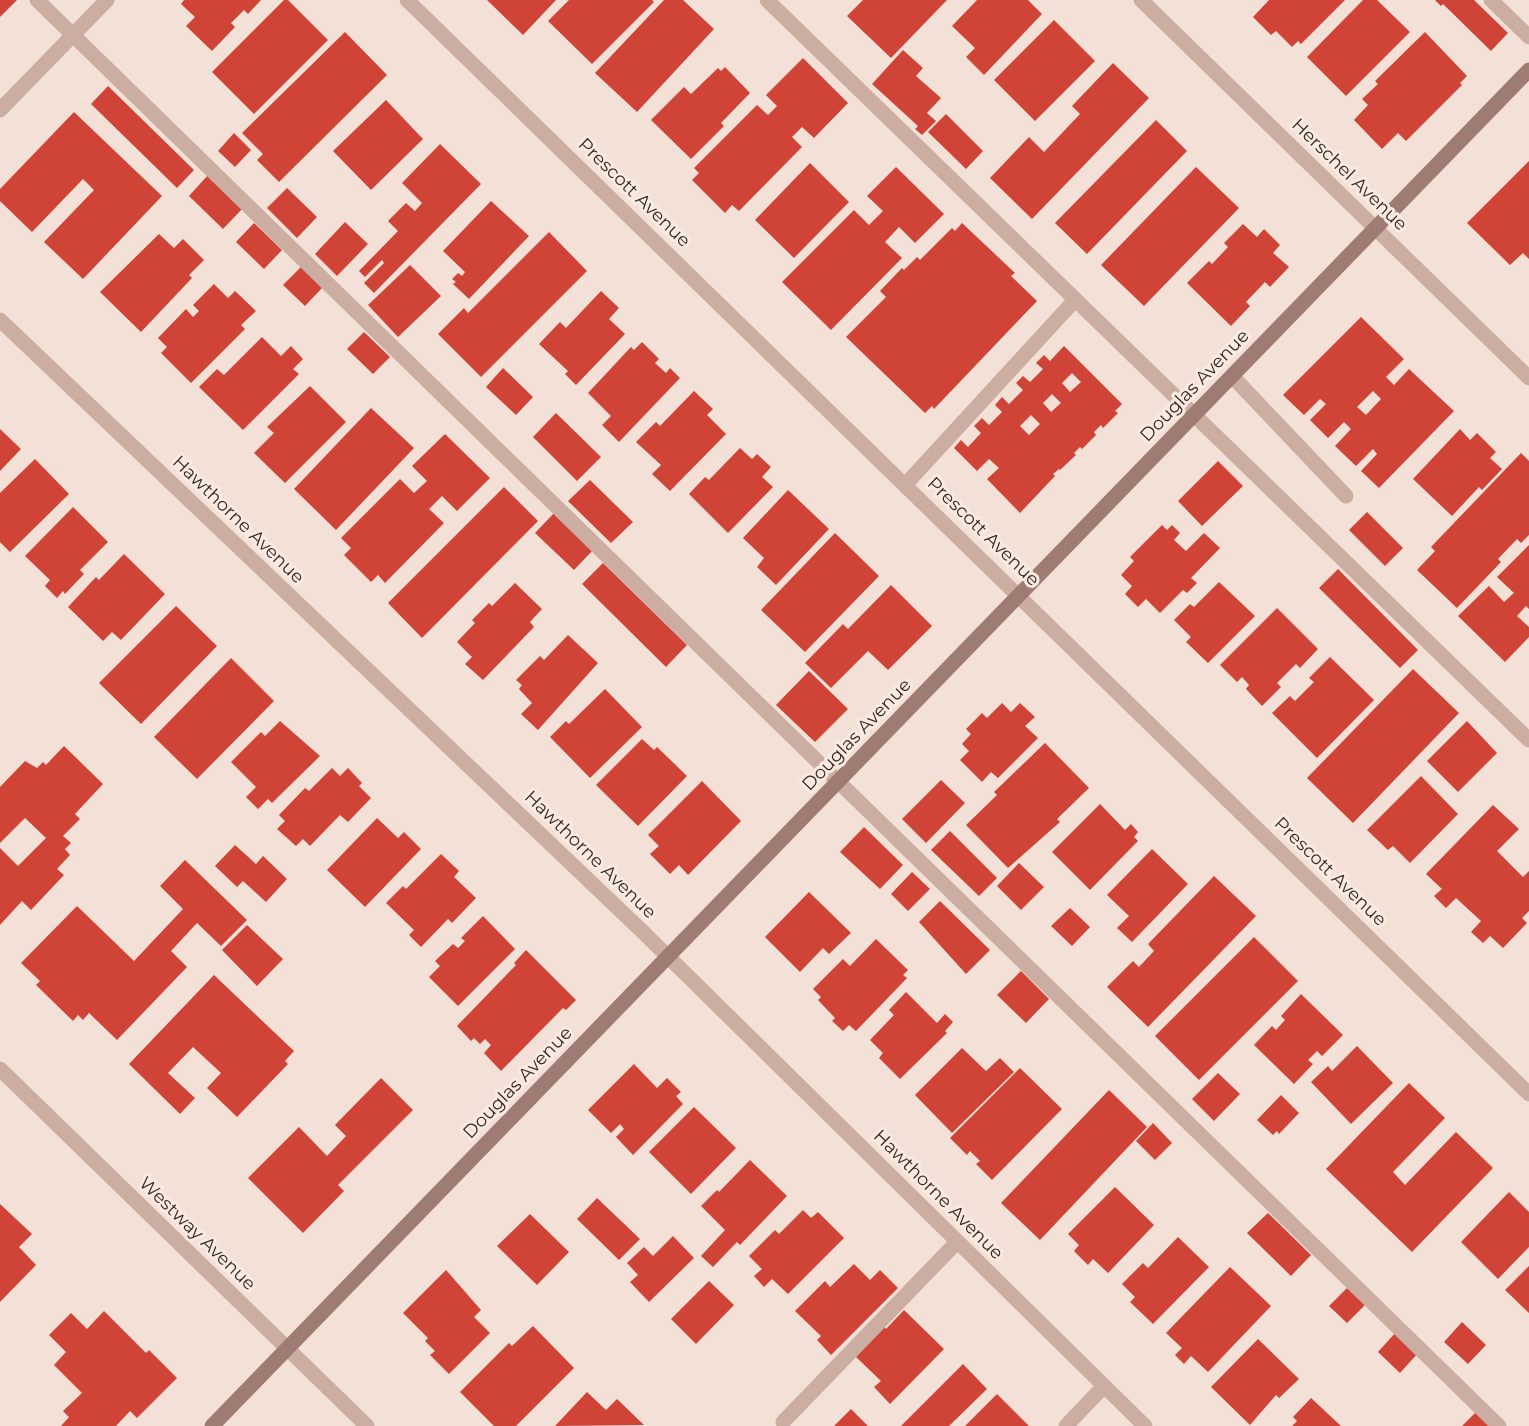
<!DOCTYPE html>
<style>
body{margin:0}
canvas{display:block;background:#f3e0d6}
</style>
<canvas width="1529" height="1426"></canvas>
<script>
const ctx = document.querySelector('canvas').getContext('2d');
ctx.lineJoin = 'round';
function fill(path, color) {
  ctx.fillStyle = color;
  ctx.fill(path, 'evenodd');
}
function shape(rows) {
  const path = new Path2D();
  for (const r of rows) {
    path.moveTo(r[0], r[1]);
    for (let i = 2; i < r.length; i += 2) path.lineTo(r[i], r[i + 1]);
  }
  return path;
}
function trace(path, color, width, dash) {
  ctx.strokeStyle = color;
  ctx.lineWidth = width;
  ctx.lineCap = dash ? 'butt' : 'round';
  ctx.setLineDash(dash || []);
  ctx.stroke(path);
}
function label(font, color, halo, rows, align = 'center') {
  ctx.font = font + ' Montserrat,sans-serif';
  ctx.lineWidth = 6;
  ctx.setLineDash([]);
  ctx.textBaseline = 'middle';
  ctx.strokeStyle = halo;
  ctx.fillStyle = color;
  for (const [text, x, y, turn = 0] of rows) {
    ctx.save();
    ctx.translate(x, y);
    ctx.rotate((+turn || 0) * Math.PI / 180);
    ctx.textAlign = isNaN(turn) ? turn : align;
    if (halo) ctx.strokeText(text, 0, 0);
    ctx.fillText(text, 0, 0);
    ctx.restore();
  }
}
const building = shape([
 [0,0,17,0,0,17],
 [184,0,261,0,248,14,244,10,231,23,235,27,212,51,186,26,195,17,181,4],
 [284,0,288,0,328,40,254,114,212,72],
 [487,0,556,0,523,35],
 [569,0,652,0,654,2,592,64,548,21],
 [664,0,683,0,714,29,637,112,595,73],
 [863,0,947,0,891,58,847,16],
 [977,0,1028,0,1042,14,984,75,966,57,975,48,952,26],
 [1269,0,1345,0,1301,44,1298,41,1292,47,1276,31,1271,35,1253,17],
 [1363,0,1377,0,1410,32,1346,96,1307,57],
 [1435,0,1474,0,1508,33,1491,51,1443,4,1441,6],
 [1054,20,1095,61,1035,121,994,80],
 [345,32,387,75,279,182,257,160,263,154,242,133],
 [1425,32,1467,76,1460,83,1462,85,1406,141,1398,133,1382,149,1354,120,1368,105,1362,99,1378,84,1375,81],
 [903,50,923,68,916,76,941,98,927,113,936,121,922,135,915,129,918,126,872,84],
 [803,58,848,103,814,138,802,127,792,137,802,147,739,211,732,205,725,213,692,180,699,173,694,168,757,105,768,115,777,106,766,95],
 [1113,63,1149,98,1032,219,990,178,1029,137,1044,152,1080,114,1072,106],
 [725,67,750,93,721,123,724,126,691,159,651,120,684,87,691,94,718,68,721,71],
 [108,86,194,170,177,188,91,104],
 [386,100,423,139,371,190,333,151],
 [74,112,162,196,83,279,44,242,94,190,83,179,32,232,0,201,0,189],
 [946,114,983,151,966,169,928,132],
 [1156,120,1187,151,1087,254,1055,223],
 [234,133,251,150,235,167,218,151],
 [440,144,481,184,374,293,364,283,384,263,382,260,365,277,359,271,398,231,388,221,406,203,415,211,422,203,402,183],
 [1529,161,1529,259,1523,253,1510,265,1467,223],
 [810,163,849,202,794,258,755,220],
 [896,167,944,214,915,243,899,227,885,242,902,258,831,330,782,282,854,210,869,225,883,211,867,196],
 [1196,167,1239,208,1144,306,1101,265],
 [208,175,243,208,223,229,189,196],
 [287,188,317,217,297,238,267,208],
 [491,201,529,236,469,299,453,284,456,282,452,279,458,273,462,276,465,272,443,251],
 [345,222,368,244,337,276,315,254],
 [254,223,282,250,264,269,236,242],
 [962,223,1015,273,1011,276,1037,301,934,409,932,406,925,413,846,337,886,297,880,291,902,268,904,270,917,257,920,260,952,228,955,231],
 [1243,224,1257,237,1264,229,1280,245,1273,253,1289,267,1270,287,1265,282,1246,302,1250,306,1231,326,1187,283,1209,261,1212,264,1228,247,1224,243],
 [549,232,587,271,481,377,438,334,464,308,468,313],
 [159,234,174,248,183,239,204,260,189,275,192,278,141,332,100,292],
 [410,265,441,296,398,337,368,305],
 [301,267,322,288,305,306,283,285],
 [214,284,228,298,235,291,256,311,241,325,245,329,191,383,161,353,167,347,158,338,186,309,193,317,199,311,193,305],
 [601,291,619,308,609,319,625,334,576,385,565,374,568,371,539,344,560,322,566,328],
 [1361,317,1404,359,1386,377,1394,385,1409,369,1454,411,1379,488,1361,471,1377,454,1373,449,1356,466,1335,446,1351,429,1344,422,1328,438,1310,420,1326,404,1320,399,1304,415,1283,395],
 [1373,391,1381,399,1366,415,1357,407],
 [364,332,390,357,373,374,347,349],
 [262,337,281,356,291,346,303,359,293,369,299,374,243,430,199,387,217,369,224,375],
 [642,342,659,359,655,363,666,373,670,368,680,378,619,442,602,425,611,416,588,393,631,347,634,350],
 [1064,346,1122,404,1115,411,1118,413,1103,428,1101,425,1094,432,1096,435,1082,449,1080,447,1074,453,1076,455,1060,470,1059,469,1053,474,1055,476,1020,513,987,479,999,468,989,459,977,471,954,448,961,440,968,447,981,433,974,426,982,418,989,425,1002,412,995,405,1002,397,1009,404,1023,390,1016,383,1023,376,1030,382,1043,369,1036,363,1044,355,1050,361],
 [1072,373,1081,382,1070,392,1062,383],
 [1052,394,1061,403,1051,412,1043,403],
 [1031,415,1040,424,1029,435,1020,426],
 [503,368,533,397,516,415,486,387],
 [310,386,346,422,285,483,254,453,274,433,267,427],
 [694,391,713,409,707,415,726,434,670,491,652,474,661,465,636,442,656,422,660,426],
 [371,408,414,448,336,530,294,489],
 [556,413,601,457,577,481,533,437],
 [0,429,21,449,0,471],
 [1460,429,1470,440,1477,433,1496,452,1490,458,1502,469,1482,490,1479,487,1452,516,1413,479],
 [445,434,490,478,457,511,442,496,429,509,444,523,385,583,378,575,371,582,344,555,351,548,341,538,400,479,414,493,427,481,412,466],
 [740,448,752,459,757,454,771,467,762,477,773,487,728,533,689,494,705,477,709,480],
 [1521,453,1529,461,1529,535,1521,543,1517,539,1498,559,1501,562,1457,608,1417,570,1435,551,1431,547],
 [35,459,69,494,10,552,0,542,0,493],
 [1218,461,1243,486,1202,526,1178,501],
 [590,480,633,522,611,543,568,501],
 [504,487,538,521,422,638,388,603],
 [788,490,829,529,776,585,757,567,764,558,743,538],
 [73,507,108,542,80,570,84,574,65,594,63,591,57,598,45,586,50,580,25,556],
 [555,512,593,550,574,570,535,533],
 [1367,512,1403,548,1385,566,1349,530],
 [1162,525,1167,530,1172,525,1180,533,1174,540,1186,551,1204,533,1220,548,1191,578,1197,583,1187,593,1183,590,1160,613,1146,599,1138,607,1125,594,1132,586,1121,575,1134,561,1130,557],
 [835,533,879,576,805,652,761,610],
 [1529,545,1529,609,1526,606,1517,616,1529,627,1529,637,1505,662,1458,616,1489,586,1504,602,1514,593,1497,577],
 [124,554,165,594,121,640,112,632,103,641,68,607,96,577,99,580],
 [603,563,687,645,666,667,582,584],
 [1338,569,1418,650,1400,668,1319,588],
 [1219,582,1255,616,1208,663,1186,642,1191,637,1174,620,1190,604,1194,607],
 [515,583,542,609,530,622,534,627,483,680,465,664,472,657,457,642,475,623,472,620,489,603,492,606],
 [891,585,932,626,888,670,868,651,831,688,805,663,843,624,848,629],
 [176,606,217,646,141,724,99,683],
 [1277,608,1318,649,1300,668,1296,664,1277,683,1281,687,1262,706,1246,689,1249,685,1242,677,1237,682,1220,665],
 [568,635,598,663,538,730,521,714,532,703,519,689,522,685,516,680,540,656,544,660],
 [1330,657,1374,700,1317,758,1272,713,1290,696,1295,701,1314,682,1309,678],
 [231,658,274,701,197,779,154,737],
 [1413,669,1459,713,1353,823,1307,778],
 [809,671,848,709,815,742,776,705],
 [605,689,642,727,590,778,550,737,566,721,569,724],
 [1002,703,1011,712,1020,703,1035,717,1025,726,1038,738,998,778,991,772,982,782,960,760,969,751,962,744,971,734,966,729,982,713,987,718],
 [280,721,320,756,272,803,268,799,258,809,246,797,256,787,231,762,261,732,265,736],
 [1467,721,1497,753,1458,792,1427,761],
 [642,739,654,750,657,747,687,776,638,826,596,785],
 [1045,743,1089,788,1057,819,1060,822,1008,868,966,825,997,795,994,792],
 [64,746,103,784,75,814,80,819,63,836,71,843,65,849,70,855,57,869,64,875,31,910,22,901,0,925,0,848,18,866,46,838,25,818,0,843,0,787,25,761,37,768,43,762,46,765],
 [332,768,340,776,348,768,362,783,359,786,371,798,348,822,340,815,310,846,303,839,296,846,277,829,285,821,279,815,305,788,309,791],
 [1421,776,1458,814,1410,863,1393,846,1388,850,1367,830],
 [941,780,965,803,926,843,902,819],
 [702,781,741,821,688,875,679,865,670,874,650,854,659,846,648,835],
 [1100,804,1125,830,1131,824,1138,832,1134,837,1138,841,1090,890,1052,852],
 [1493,805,1519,829,1497,851,1523,877,1529,871,1529,911,1522,918,1527,923,1503,948,1490,936,1483,943,1471,932,1481,921,1456,898,1446,908,1434,896,1442,889,1426,874],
 [377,818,398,838,404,832,421,849,365,907,327,870],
 [864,827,903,865,880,889,840,852],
 [950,831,997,878,979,896,931,850],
 [235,845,256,864,263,856,287,879,266,902,243,881,237,887,215,866],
 [1152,849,1188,884,1132,942,1117,928,1129,916,1107,895],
 [441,854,459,871,454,877,476,898,452,923,448,919,421,947,409,935,414,930,386,903,403,886,406,889],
 [185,860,247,920,221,946,197,923,171,951,187,967,117,1040,89,1013,83,1020,78,1015,73,1021,36,985,40,981,21,963,77,906,134,961,183,909,160,886],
 [1019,863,1044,887,1021,910,997,886],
 [912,872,930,889,908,911,891,894],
 [1214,876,1256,916,1148,1027,1107,987,1133,961,1139,967,1154,951,1148,944],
 [809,892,851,933,829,954,823,948,800,972,765,937],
 [940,901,990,950,966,974,919,922],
 [1070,908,1090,927,1072,946,1051,926],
 [483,916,515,949,458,1006,429,977,440,966,435,961,453,944,458,948,465,941,461,938],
 [247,925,283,959,257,986,222,950],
 [1254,937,1298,981,1199,1080,1155,1036],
 [876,939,908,970,903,975,907,978,856,1031,849,1025,843,1031,832,1021,835,1018,818,1000,821,997,813,989,843,959,850,966],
 [526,950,576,1000,566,1010,563,1008,501,1071,484,1053,491,1045,485,1039,480,1044,474,1038,471,1041,457,1026,516,965,514,963],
 [1021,971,1049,999,1026,1023,997,995],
 [214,975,294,1051,285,1061,288,1064,237,1117,207,1088,221,1073,193,1047,168,1073,195,1098,180,1114,129,1064],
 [906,992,937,1023,945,1014,953,1022,945,1031,947,1033,900,1079,879,1058,883,1053,870,1040,894,1015,889,1010],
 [1301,994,1343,1035,1322,1056,1317,1051,1308,1060,1313,1064,1294,1084,1254,1045,1272,1026,1276,1030,1285,1020,1281,1016],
 [1357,1046,1393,1083,1351,1124,1311,1082,1328,1066,1332,1071],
 [962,1048,986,1071,1000,1058,1014,1072,952,1133,915,1095],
 [634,1064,657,1088,667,1078,681,1092,676,1096,683,1104,633,1155,616,1137,624,1129,620,1124,611,1133,588,1110],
 [1020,1068,1062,1109,992,1180,976,1164,980,1161,970,1151,967,1155,950,1138],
 [1218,1073,1240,1094,1214,1121,1192,1099],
 [381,1078,413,1110,338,1185,344,1191,303,1233,248,1178,299,1127,327,1156,346,1136,335,1125],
 [1409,1083,1445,1118,1393,1172,1405,1185,1456,1132,1493,1168,1412,1252,1326,1169],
 [1109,1090,1147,1127,1040,1240,1001,1203],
 [1281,1095,1299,1113,1279,1134,1277,1131,1273,1135,1257,1120],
 [694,1107,736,1148,691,1194,649,1152],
 [1153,1123,1172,1143,1155,1160,1136,1141],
 [750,1160,787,1196,740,1245,737,1242,713,1267,701,1256,725,1230,701,1206,717,1190,719,1192],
 [1115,1187,1154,1225,1108,1273,1093,1259,1088,1265,1074,1251,1079,1245,1068,1234],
 [1509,1192,1529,1212,1529,1247,1498,1279,1461,1242],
 [597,1198,640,1239,619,1260,577,1219],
 [0,1204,32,1234,19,1247,36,1265,0,1302],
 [803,1210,811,1218,818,1212,844,1238,788,1294,772,1279,764,1287,754,1276,762,1269,749,1256,775,1230,779,1234],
 [1268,1213,1311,1255,1291,1276,1247,1233],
 [530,1214,569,1252,537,1285,497,1246],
 [673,1236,694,1258,649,1302,630,1282,638,1275,627,1263,644,1247,653,1256],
 [1178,1237,1209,1267,1153,1324,1130,1302,1135,1297,1122,1284,1143,1263,1148,1268],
 [854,1264,870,1280,880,1270,898,1288,831,1355,817,1340,821,1336,795,1311,825,1281,830,1287],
 [1529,1266,1529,1313,1505,1290],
 [1230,1267,1271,1306,1208,1372,1191,1356,1184,1364,1175,1355,1182,1348,1166,1333],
 [446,1270,481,1310,474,1317,490,1333,449,1374,430,1355,435,1351,425,1341,428,1338,403,1313],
 [709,1281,734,1305,696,1344,671,1319],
 [1347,1288,1365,1305,1347,1323,1329,1306],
 [904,1310,944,1349,890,1404,874,1387,881,1381,854,1355,883,1325,886,1329],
 [104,1311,146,1353,149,1350,177,1378,137,1418,130,1411,116,1426,61,1426,69,1417,63,1411,82,1393,54,1365,66,1352,49,1335,71,1313,87,1329],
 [1462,1322,1486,1345,1468,1364,1444,1342],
 [533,1326,574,1368,516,1426,494,1426,460,1392,509,1343,512,1346],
 [1397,1331,1419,1352,1400,1373,1378,1352],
 [1258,1339,1299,1379,1279,1398,1276,1395,1250,1425,1211,1387],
 [963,1364,987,1389,949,1426,901,1426],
 [587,1392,606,1410,617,1399,644,1425,555,1426],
 [997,1394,1029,1426,965,1426],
 [1311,1398,1341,1426,1292,1426,1297,1421,1293,1417],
 [851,1409,868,1426,834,1426],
 [1477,1411,1492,1426,1462,1426]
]);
const lane = shape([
 [37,0,1499,1426],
 [767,0,1529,740],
 [1491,0,1529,37],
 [1232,376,1346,496],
 [906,484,1074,301],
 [783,1422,957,1242],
 [1066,1426,1104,1386]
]);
const street = shape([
 [407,0,1529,1094],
 [1141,0,1529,378],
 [0,110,107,0],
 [0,320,643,932,1145,1426],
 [0,1069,367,1426]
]);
const secondary = shape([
 [212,1426,1529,70]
]);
const streetNames = [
 ["Herschel Avenue",1349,175,44],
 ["Prescott Avenue",634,193,44],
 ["Douglas Avenue",1195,386,-46],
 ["Hawthorne Avenue",238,520,44],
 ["Prescott Avenue",983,532,44],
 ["Douglas Avenue",857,735,-46],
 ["Hawthorne Avenue",590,855,44],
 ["Prescott Avenue",1330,872,44],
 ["Douglas Avenue",518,1083,-46],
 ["Hawthorne Avenue",938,1195,45],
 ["Westway Avenue",197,1234,44]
];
fill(building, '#d04337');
trace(lane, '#cbaea1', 15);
trace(street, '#cbaea1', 15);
trace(secondary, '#9f7c73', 15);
label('18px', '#352725', '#faebe2', streetNames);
</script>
